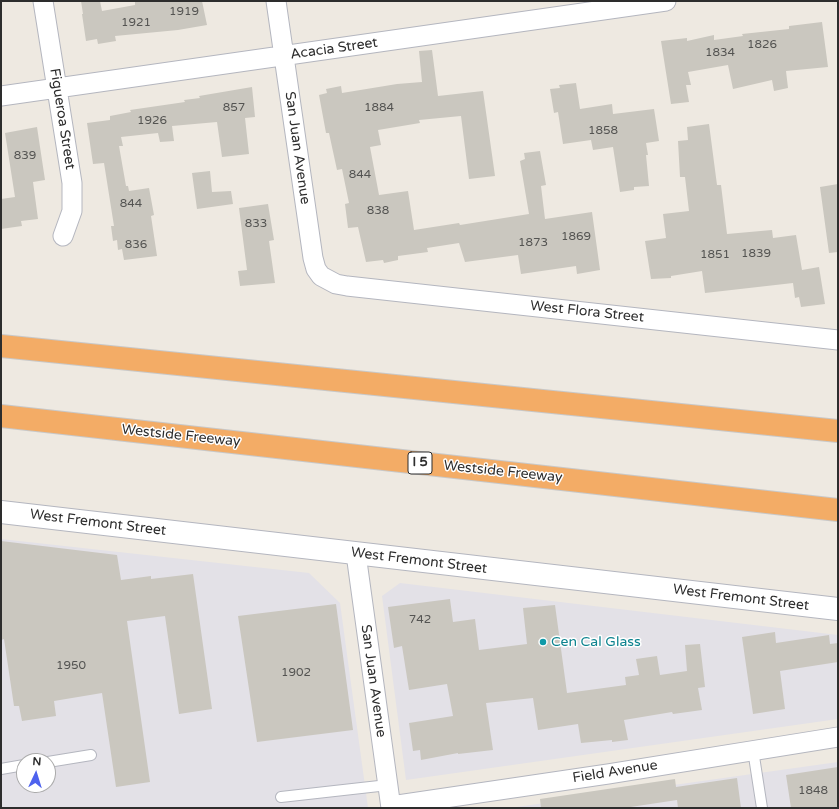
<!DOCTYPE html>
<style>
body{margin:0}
#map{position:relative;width:839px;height:809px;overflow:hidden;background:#eee9e1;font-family:"Varela Round",sans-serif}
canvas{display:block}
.frame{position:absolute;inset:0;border:2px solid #2d2d2d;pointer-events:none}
.north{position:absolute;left:16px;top:753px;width:40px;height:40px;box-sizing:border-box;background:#fff;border:1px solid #ababab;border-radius:50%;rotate:4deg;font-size:11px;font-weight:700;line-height:16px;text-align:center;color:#2d2d2d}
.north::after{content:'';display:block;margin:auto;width:14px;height:18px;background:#4e62ee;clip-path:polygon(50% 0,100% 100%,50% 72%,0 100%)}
</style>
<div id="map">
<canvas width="839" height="809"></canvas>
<div class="frame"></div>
<div class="north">N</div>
</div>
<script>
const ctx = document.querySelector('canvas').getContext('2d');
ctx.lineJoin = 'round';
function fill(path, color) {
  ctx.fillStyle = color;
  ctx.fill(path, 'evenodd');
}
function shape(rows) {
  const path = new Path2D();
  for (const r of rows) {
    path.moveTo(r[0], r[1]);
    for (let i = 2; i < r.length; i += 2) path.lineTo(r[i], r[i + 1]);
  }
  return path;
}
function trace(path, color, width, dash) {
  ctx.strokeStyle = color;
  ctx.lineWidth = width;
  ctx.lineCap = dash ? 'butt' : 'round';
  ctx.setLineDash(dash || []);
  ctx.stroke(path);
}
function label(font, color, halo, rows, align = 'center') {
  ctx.font = font + ' "Varela Round",sans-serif';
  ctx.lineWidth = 3;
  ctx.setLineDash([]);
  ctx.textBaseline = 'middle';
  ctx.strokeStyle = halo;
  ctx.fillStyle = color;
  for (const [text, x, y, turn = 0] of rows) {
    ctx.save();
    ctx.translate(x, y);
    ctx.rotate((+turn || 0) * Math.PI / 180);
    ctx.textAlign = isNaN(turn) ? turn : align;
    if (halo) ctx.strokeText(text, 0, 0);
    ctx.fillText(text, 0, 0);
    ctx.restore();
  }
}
const industrial = shape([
 [1,539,309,573,340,603,368,808,1,808],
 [24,761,48,761,48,785,24,785],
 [400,583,838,635,838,719,406,780,382,596],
 [838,762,838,808,509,808]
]);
const building = shape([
 [81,1,100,1,102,11,135,5,135,2,149,1,202,1,207,25,178,30,115,36,116,41,98,44,97,39,86,41,82,14,83,14],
 [822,22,828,67,786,71,788,88,774,91,772,80,733,89,728,65,688,72,691,85,686,85,689,102,671,104,661,41,687,38,687,41,714,35,714,40,743,36,742,34,789,29,789,26],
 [432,50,438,96,483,91,495,176,469,179,461,116,419,120,420,123,378,130,381,145,370,147,379,195,408,191,414,230,459,223,460,225,529,214,520,161,525,159,524,153,540,151,546,185,541,186,545,219,592,212,600,270,577,274,576,266,521,274,518,255,465,262,459,243,427,248,428,252,398,256,398,260,384,263,383,260,366,262,358,227,348,228,345,204,349,203,342,169,337,170,329,133,326,133,319,95,327,93,326,89,341,86,342,93,397,84,422,82,419,51],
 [576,83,580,109,612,104,613,114,654,109,659,141,646,143,648,155,646,155,649,186,634,187,634,190,620,192,613,147,593,150,591,140,563,144,558,112,554,113,550,89,560,88,559,85],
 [252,87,255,117,245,118,249,154,222,157,217,122,172,126,174,141,160,142,158,133,121,137,123,146,119,146,126,186,128,186,129,191,149,188,154,215,151,216,157,256,124,260,122,249,118,250,117,240,113,241,111,226,114,226,104,163,93,164,87,123,110,120,110,116,131,112,130,110,185,102,184,100,200,98,199,96],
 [709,124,717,185,721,185,727,234,772,230,773,238,796,235,802,270,819,267,825,304,801,307,799,297,795,298,793,283,705,293,702,271,671,276,671,278,651,279,645,241,666,238,663,214,689,211,685,177,680,177,678,141,688,140,687,127],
 [37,127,45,180,33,182,38,219,21,221,22,226,1,229,1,199,15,197,5,133],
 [210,171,212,192,231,191,233,204,197,209,192,173],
 [838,184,838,252,829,253,820,187],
 [268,204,274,240,269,241,275,283,240,286,238,271,247,270,239,208],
 [1,541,117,555,121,580,151,576,151,579,193,574,212,709,179,714,165,616,127,621,150,782,116,787,102,693,54,701,56,716,22,721,19,706,14,706,4,639,1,640],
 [450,599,453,622,475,619,479,650,527,644,523,608,555,605,567,693,626,685,625,677,639,675,636,659,657,656,660,675,687,671,685,645,700,644,705,687,698,688,702,710,673,714,672,712,624,720,628,740,612,742,612,740,581,743,578,724,538,730,533,698,486,703,493,750,458,754,458,753,421,760,420,750,413,751,409,723,453,716,447,684,409,690,402,646,394,648,388,607],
 [336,604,353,730,257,742,238,616],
 [775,632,776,643,829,635,830,644,838,643,838,662,780,671,785,709,753,714,742,637],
 [838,767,838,808,791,808,786,775],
 [737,778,741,808,678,808,677,800,624,808,541,808,540,799,675,779,676,787]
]);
const service = shape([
 [753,750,762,808],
 [48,762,91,755],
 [1,769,24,765],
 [281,797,388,785]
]);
const minor = shape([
 [43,1,72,183,72,211,63,236],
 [276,1,313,258,316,269,321,276,336,284,347,286,838,340],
 [1,96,666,1],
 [356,554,391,808],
 [391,806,608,774,838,737]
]);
const tertiary = shape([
 [1,512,838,609]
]);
const motorway = shape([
 [1,346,838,431],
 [1,416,838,510]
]);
const markers = [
 [543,642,4,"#0f9aa8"]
];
const numberNames = [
 ["1919",184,12],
 ["1921",136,23],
 ["1826",762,45],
 ["1834",720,53],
 ["857",234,108],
 ["1884",379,108],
 ["1926",152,121],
 ["1858",603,131],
 ["839",25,156],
 ["844",360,175],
 ["844",131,204],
 ["838",378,211],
 ["833",256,224],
 ["1869",576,237],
 ["1873",533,243],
 ["836",136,245],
 ["1839",756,254],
 ["1851",715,255],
 ["742",420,620],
 ["1950",71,666],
 ["1902",296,673],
 ["1848",813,791]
];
const shields = [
 [420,463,24]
];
const shieldNames = [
 ["I 5",420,463]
];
const streetNames = [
 ["Acacia Street",334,49,-8],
 ["Figueroa Street",62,119,81],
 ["San Juan Avenue",297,148,82],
 ["West Flora Street",587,312,6],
 ["Westside Freeway",181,436,6],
 ["Westside Freeway",503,472,6],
 ["West Fremont Street",98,523,7],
 ["West Fremont Street",419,561,7],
 ["West Fremont Street",741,598,7],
 ["San Juan Avenue",373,681,82],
 ["Field Avenue",615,772,-9]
];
const cultureNames = [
 ["Cen Cal Glass",551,642]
];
fill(industrial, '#e3e1e7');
fill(building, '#cac7bf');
trace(service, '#b4b6bf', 12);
trace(minor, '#b4b6bf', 21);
trace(tertiary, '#b4b6bf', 24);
trace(motorway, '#c8c8c8', 24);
trace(service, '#fff', 10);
trace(minor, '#fff', 19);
trace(tertiary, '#fff', 22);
trace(motorway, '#f3ac66', 22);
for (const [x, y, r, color] of markers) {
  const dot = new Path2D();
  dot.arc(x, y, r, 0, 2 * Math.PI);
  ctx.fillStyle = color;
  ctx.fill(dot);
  trace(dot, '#fff', 1.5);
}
label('12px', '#545452', null, numberNames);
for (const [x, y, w] of shields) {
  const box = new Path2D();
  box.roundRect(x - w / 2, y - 11, w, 22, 3);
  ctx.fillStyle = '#fff';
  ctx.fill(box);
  trace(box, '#2d2d2d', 1);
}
label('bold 13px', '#2d2d2d', null, shieldNames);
label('14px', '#2d2d2d', '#fff', streetNames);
label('14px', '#0d838f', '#fff', cultureNames, 'left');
</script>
